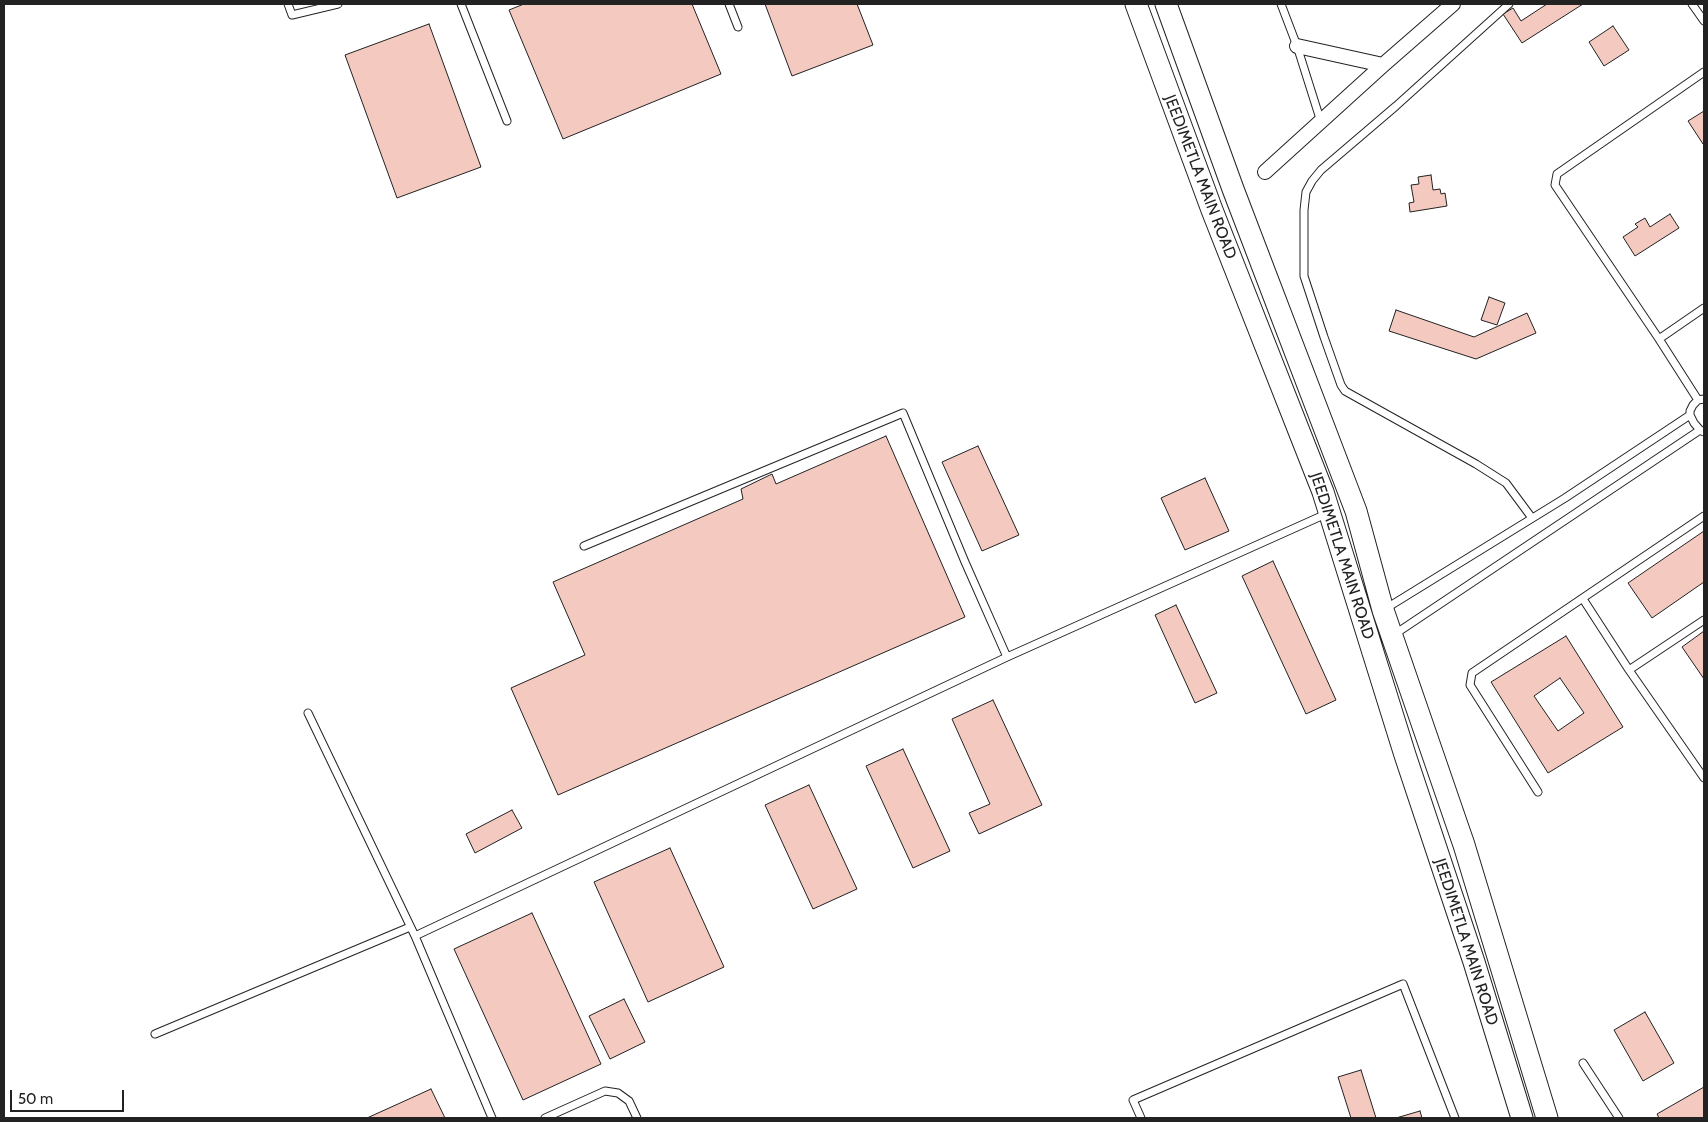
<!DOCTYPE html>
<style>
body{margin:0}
#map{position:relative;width:1708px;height:1122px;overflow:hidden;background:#fff;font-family:Cabin,sans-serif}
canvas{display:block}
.frame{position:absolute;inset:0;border:5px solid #222;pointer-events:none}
.scale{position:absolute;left:10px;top:1090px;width:114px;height:22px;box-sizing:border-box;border:2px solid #222;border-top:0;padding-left:6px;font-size:15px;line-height:18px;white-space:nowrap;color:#222;-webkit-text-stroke:4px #fff;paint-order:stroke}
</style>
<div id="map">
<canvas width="1708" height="1122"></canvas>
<div class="frame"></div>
<div class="scale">50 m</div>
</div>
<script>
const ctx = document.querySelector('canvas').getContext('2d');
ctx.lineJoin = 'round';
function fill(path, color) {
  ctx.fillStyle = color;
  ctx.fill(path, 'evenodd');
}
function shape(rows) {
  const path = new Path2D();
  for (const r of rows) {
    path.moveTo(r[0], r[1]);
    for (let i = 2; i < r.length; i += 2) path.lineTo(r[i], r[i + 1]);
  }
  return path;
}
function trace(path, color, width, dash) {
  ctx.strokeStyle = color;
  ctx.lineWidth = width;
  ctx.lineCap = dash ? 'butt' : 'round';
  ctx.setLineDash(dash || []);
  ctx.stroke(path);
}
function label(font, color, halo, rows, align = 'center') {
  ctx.font = font + ' Cabin,sans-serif';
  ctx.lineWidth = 4;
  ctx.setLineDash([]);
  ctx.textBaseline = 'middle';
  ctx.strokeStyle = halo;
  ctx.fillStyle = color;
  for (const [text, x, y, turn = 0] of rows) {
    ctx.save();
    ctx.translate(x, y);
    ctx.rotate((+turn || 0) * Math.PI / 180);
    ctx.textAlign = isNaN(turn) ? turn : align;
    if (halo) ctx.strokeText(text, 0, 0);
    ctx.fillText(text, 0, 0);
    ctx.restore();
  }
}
const building = shape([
 [524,4,692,4,721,74,563,139,509,10,524,4],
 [765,4,857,4,873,45,792,76,765,4],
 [1547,4,1583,4,1522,43,1503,14,1513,8,1521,21,1547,4],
 [429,24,481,167,397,198,345,55,429,24],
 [1613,26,1629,50,1604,66,1589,42,1613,26],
 [1704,111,1704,143,1703,144,1688,121,1704,111],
 [1431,175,1433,190,1440,189,1441,194,1445,193,1447,206,1410,212,1409,203,1414,202,1411,185,1419,184,1418,177,1431,175],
 [1670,214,1679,228,1635,256,1623,237,1638,227,1635,224,1645,218,1650,227,1670,214],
 [1489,297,1505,303,1497,325,1481,320,1489,297],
 [1396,310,1474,337,1527,313,1536,333,1476,359,1389,331,1396,310],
 [886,436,965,617,558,795,511,688,585,655,553,582,743,499,741,489,772,474,776,484,886,436],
 [978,446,1019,535,982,551,942,462,978,446],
 [1205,478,1229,531,1185,550,1161,498,1205,478],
 [1704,531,1704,582,1652,618,1628,583,1704,531],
 [1273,561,1336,700,1306,714,1242,576,1273,561],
 [1176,605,1217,693,1195,703,1155,615,1176,605],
 [1704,631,1704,679,1682,647,1704,631],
 [1566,636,1623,727,1548,773,1491,682,1566,636],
 [1560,678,1584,713,1558,731,1534,696,1560,678],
 [993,700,1042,805,979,834,969,813,990,804,952,719,993,700],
 [903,749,950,851,913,868,866,766,903,749],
 [809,785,857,889,813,909,765,805,809,785],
 [512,810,522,828,475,853,466,834,512,810],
 [670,848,724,967,648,1002,594,882,670,848],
 [532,913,601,1064,523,1100,454,949,532,913],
 [624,999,645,1042,610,1059,589,1016,624,999],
 [1645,1012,1674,1063,1643,1081,1614,1030,1645,1012],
 [1361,1070,1376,1118,1351,1118,1338,1077,1361,1070],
 [1704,1087,1704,1118,1659,1118,1657,1114,1704,1087],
 [431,1089,445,1118,367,1118,431,1089],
 [1420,1111,1422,1118,1396,1118,1420,1111]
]);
const service = shape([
 [288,4,292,15,338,4],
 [461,4,507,121],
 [729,4,738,27],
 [1281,4,1297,46,1321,122],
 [1509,4,1396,106,1321,170,1312,181,1306,192,1304,210,1304,276,1324,337,1341,385,1345,391,1476,464,1506,483,1532,518],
 [1692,4,1704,21],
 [1659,339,1704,308],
 [1704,399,1698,400,1693,405,1690,411,1690,415,1694,423,1700,430,1704,432],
 [1698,400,1659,339,1555,185,1557,174,1704,72],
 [584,546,903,413,965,562,1007,657],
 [1583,599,1629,670],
 [1385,609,1565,498,1690,415],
 [1704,620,1629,670,1704,778],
 [1395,634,1700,430],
 [308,713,415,936,492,1118],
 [1538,792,1470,685,1472,673,1704,516],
 [415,936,1007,657,1326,514],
 [155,1034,410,927],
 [1583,1063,1619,1118],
 [545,1118,605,1091,618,1093,629,1101,637,1118],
 [1141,1118,1133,1100,1403,984,1455,1118]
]);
const minor = shape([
 [1297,46,1383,65],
 [1265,172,1383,65,1453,4]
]);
const primary = shape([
 [1136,4,1212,210,1323,492,1405,755,1474,962,1522,1118],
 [1166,4,1233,189,1356,511,1383,610,1464,845,1547,1118]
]);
const streetNames = [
 ["JEEDIMETLA MAIN ROAD",1200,177,69],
 ["JEEDIMETLA MAIN ROAD",1342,556,72],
 ["JEEDIMETLA MAIN ROAD",1466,942,72]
];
fill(building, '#f3c9c0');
trace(building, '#222', 1);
trace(service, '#222', 9);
trace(minor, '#222', 16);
trace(primary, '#222', 23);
trace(service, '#fff', 7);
trace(minor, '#fff', 14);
trace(primary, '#fff', 21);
label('16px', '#222', '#fff', streetNames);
</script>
